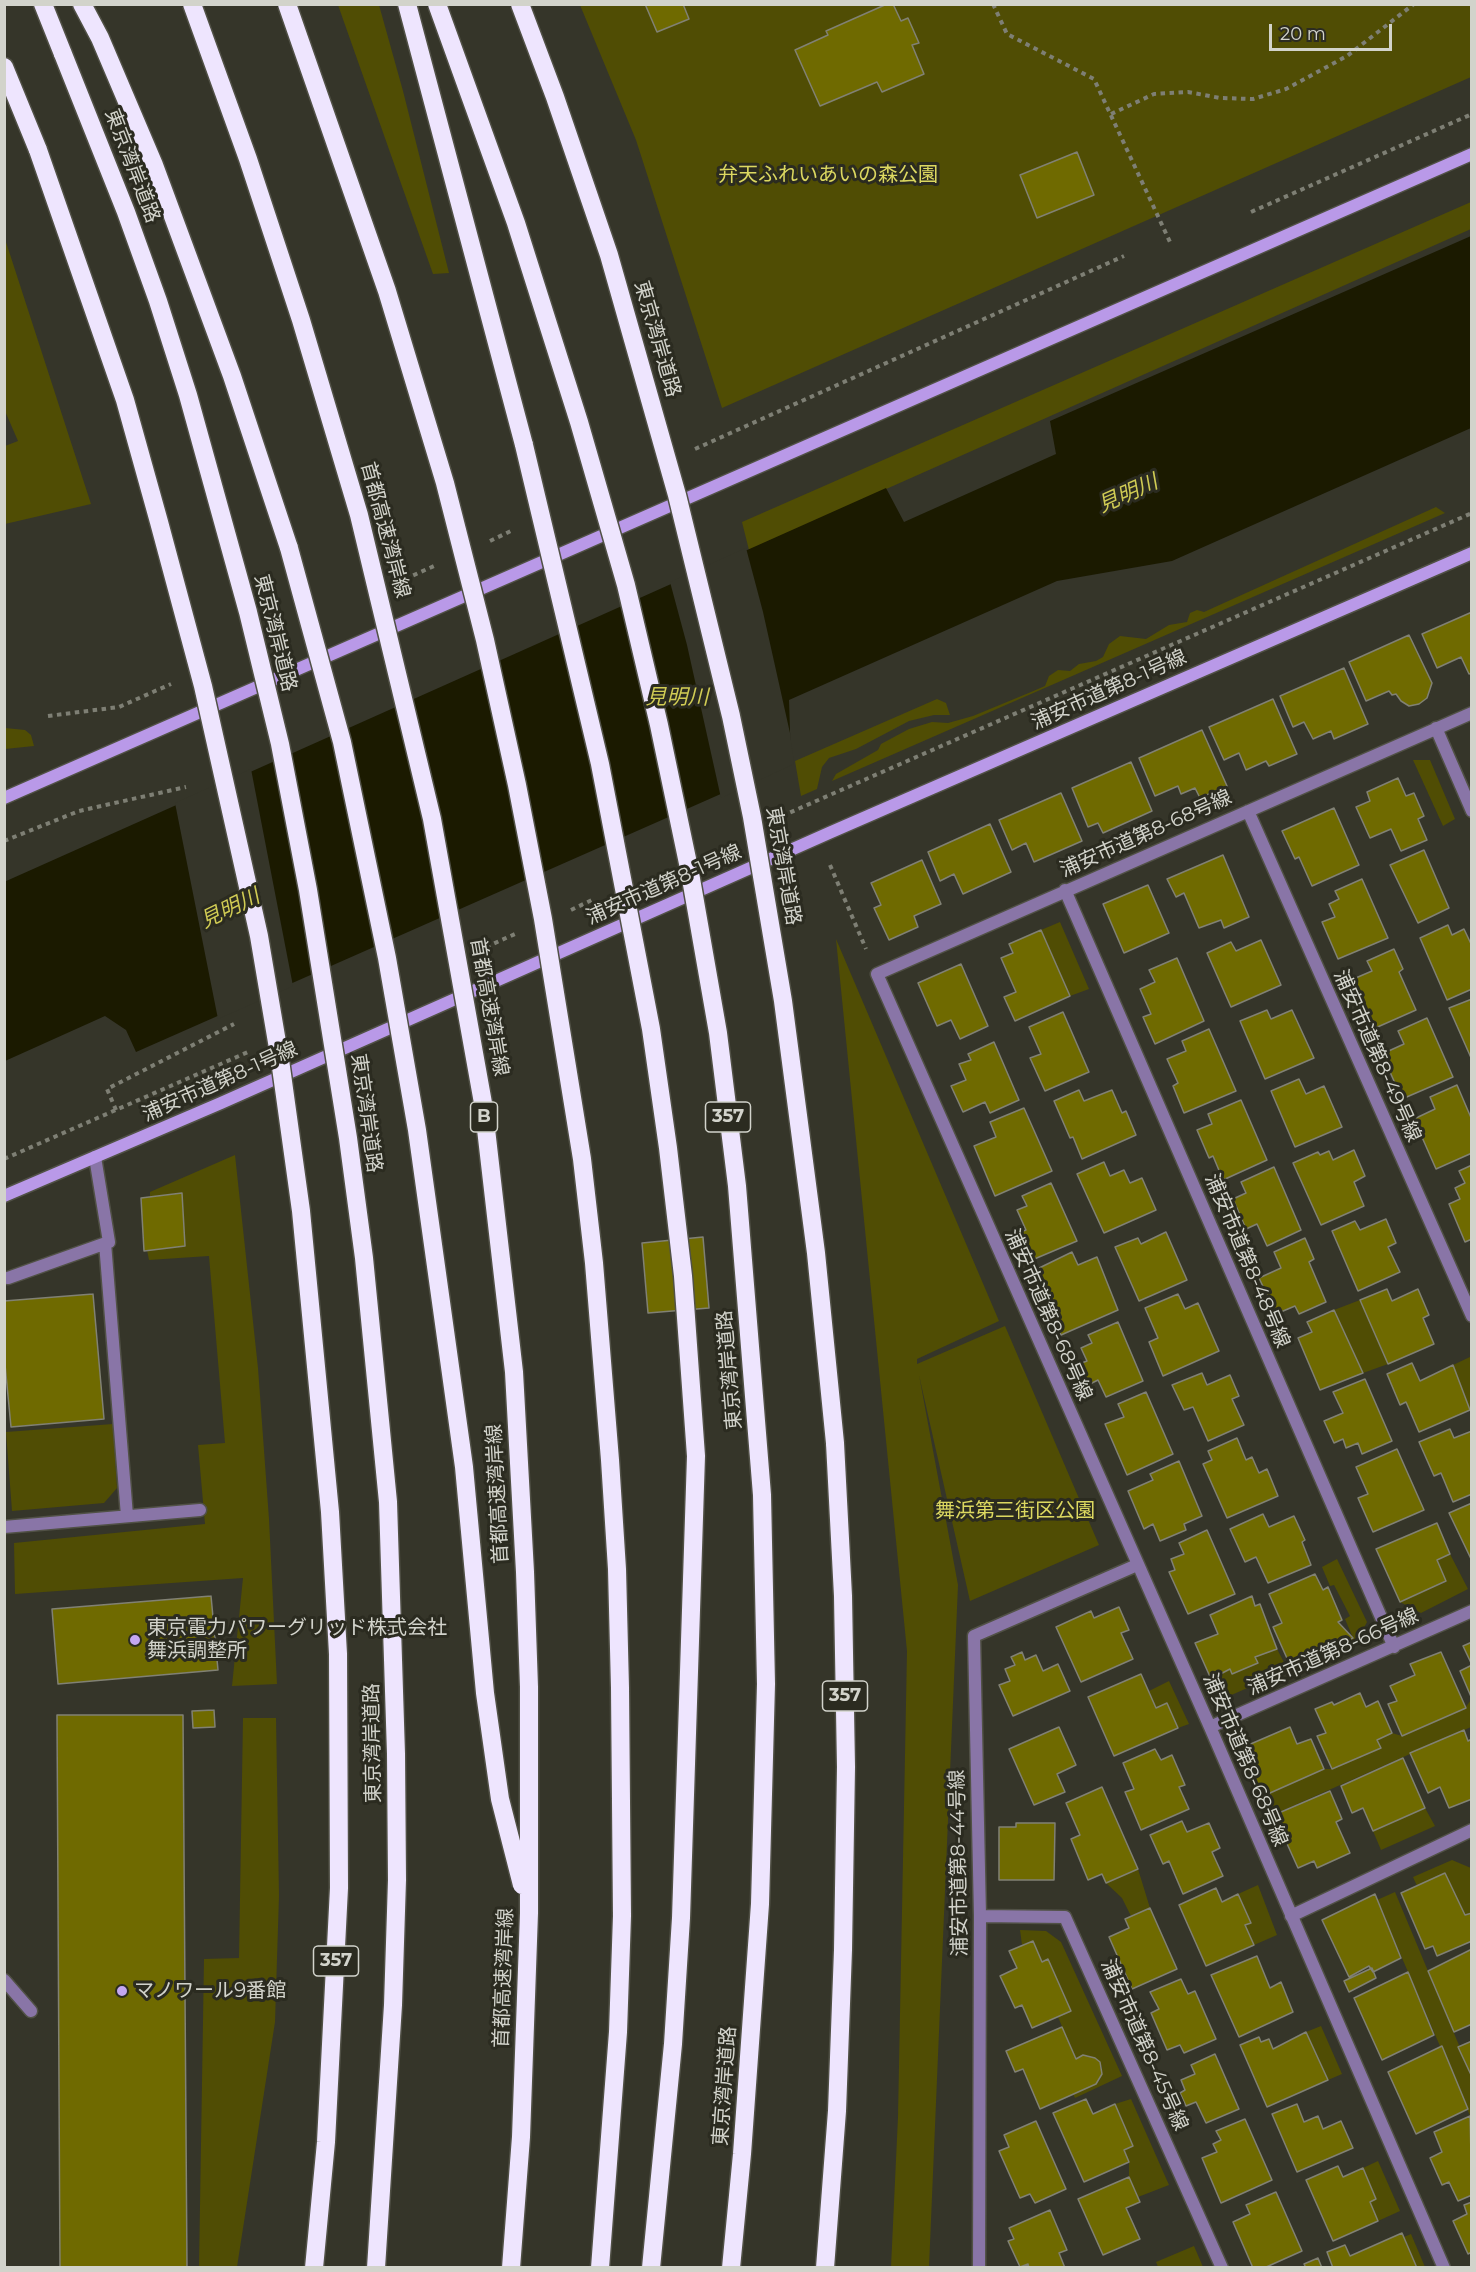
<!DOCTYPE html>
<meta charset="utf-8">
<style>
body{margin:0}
#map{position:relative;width:1476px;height:2272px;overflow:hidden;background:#353529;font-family:Montserrat,sans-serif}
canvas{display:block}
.frame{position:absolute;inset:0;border:6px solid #d2d3cb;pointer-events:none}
.scale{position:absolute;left:1269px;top:24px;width:123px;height:27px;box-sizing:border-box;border:3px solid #d2d3cb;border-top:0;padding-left:8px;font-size:18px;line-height:21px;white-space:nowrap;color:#d2d3cb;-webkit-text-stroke:4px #2b2b20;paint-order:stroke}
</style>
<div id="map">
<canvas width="1476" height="2272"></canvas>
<div class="frame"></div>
<div class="scale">20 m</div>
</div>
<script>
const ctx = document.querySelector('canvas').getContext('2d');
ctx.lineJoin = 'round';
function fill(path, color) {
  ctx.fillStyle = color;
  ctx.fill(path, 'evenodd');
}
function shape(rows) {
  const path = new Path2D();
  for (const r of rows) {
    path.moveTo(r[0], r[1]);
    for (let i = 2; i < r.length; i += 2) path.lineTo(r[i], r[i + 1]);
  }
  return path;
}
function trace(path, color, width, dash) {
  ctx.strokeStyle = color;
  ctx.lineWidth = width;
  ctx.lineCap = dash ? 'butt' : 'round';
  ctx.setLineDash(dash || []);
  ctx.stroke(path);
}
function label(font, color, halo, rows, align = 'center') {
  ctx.font = font + ' Montserrat,"Noto Sans JP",sans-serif';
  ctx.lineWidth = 6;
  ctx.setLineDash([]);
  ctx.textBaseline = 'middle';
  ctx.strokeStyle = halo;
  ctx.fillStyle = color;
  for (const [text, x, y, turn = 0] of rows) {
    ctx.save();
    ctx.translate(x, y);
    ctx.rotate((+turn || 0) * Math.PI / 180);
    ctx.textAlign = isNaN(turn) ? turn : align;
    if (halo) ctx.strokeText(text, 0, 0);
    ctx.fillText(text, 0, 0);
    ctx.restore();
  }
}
const green = shape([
 [338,5,379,5,403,91,449,273,433,274],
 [580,5,1471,5,1471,77,722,408,636,140],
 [1471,202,1471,229,749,550,742,522],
 [5,239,91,504,5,524,5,446,18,441,5,411],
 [1436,507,1445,513,832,781,836,774,878,750,881,744,909,729,932,722,948,723,973,716,1031,692,1045,686,1049,676,1058,670,1070,671,1079,664,1096,661,1103,657,1109,644,1120,636,1146,639,1169,625,1187,622,1190,613,1197,610,1204,612],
 [937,699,946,703,950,715,934,715,909,721,856,749,829,758,822,767,817,789,801,796,795,761],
 [5,728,25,730,31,735,34,746,5,749],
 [1413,760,1430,760,1455,819,1443,826],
 [1060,922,1089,989,1070,996,1041,930],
 [836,939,999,1321,917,1359,917,1364,1005,1326,1099,1545,970,1601,919,1375,958,1585,929,2267,891,2267,898,2117,907,1651],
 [235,1155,258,1368,269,1519,277,1684,232,1686,243,1578,15,1594,14,1543,205,1524,198,1445,225,1443,209,1256,149,1260,147,1250,185,1246,181,1193,150,1197,150,1192],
 [1360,1300,1388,1364,1363,1373,1334,1310],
 [1470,1357,1472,1410,1470,1410,1453,1365],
 [113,1424,117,1488,104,1503,12,1511,6,1432],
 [1450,1554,1468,1589,1421,1613,1400,1602,1446,1582,1437,1560],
 [1337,1559,1367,1622,1356,1643,1337,1649,1335,1645,1353,1638,1345,1619,1350,1616,1334,1585,1330,1586,1322,1567],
 [1277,1649,1288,1670,1227,1697,1215,1692,1211,1679,1230,1669,1232,1674,1258,1663,1255,1657],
 [1169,1681,1189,1724,1178,1728,1167,1703,1156,1708,1149,1691],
 [1471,1700,1471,1727,1268,1817,1261,1797,1324,1769,1332,1769,1380,1748,1377,1740,1392,1733,1402,1736,1465,1708],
 [243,1718,276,1718,279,1896,275,2022,237,2267,199,2267,204,1959,239,1958],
 [1425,1808,1435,1826,1381,1850,1373,1831],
 [1452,1860,1471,1868,1471,1913,1465,1915,1445,1873,1417,1886,1413,1877],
 [1138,1869,1150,1908,1131,1916,1122,1898,1106,1883],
 [1258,1885,1277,1935,1254,1945,1245,1925,1251,1922,1238,1894],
 [1395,1892,1471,2074,1471,2118,1377,1900],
 [1020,1930,1046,1931,1061,1942,1122,2076,1075,2098,1073,2094,1096,2084,1100,2080,1102,2068,1100,2062,1090,2056,1083,2055,1076,2059,1058,2017,1071,2010,1048,1960,1042,1962,1033,1941,1022,1945],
 [1321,2026,1342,2074,1328,2080,1306,2032],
 [1131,2099,1169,2185,1138,2197,1129,2177,1129,2162,1124,2150,1132,2146,1115,2104],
 [1378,2161,1400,2211,1378,2221,1370,2202,1376,2199,1363,2168],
 [1411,2234,1425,2267,1417,2267,1404,2237],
 [1194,2246,1203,2267,1158,2267,1156,2262]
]);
const water = shape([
 [1471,236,1471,428,1172,561,1057,581,789,700,791,763,136,1052,126,1030,105,1016,5,1061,4,882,886,488,904,522,1056,454,1050,421]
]);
const pier = shape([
 [746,548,763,612,790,733,794,764,721,798,687,645,670,582],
 [251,769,293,986,218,1019,175,803]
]);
const building = shape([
 [645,4,683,4,689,19,657,32,645,4],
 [887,4,893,4,901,21,908,18,919,43,912,45,924,74,882,92,877,82,820,106,795,50,828,35,826,31,887,4],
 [1077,152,1094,195,1037,218,1020,175,1077,152],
 [1472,612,1472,673,1469,674,1461,657,1437,668,1422,634,1472,612],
 [1409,635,1432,683,1427,698,1419,704,1409,706,1401,701,1396,694,1392,695,1389,691,1366,701,1349,662,1409,635],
 [1344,668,1368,724,1334,739,1331,731,1313,739,1304,722,1293,727,1280,696,1344,668],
 [1273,699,1297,754,1269,766,1266,761,1246,770,1239,753,1224,760,1209,727,1273,699],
 [1202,730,1227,786,1200,798,1195,788,1181,794,1178,786,1155,796,1139,758,1202,730],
 [1131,762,1152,811,1103,833,1098,823,1088,827,1072,788,1131,762],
 [1398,778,1406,796,1414,793,1424,816,1418,819,1427,840,1401,851,1391,829,1370,838,1356,807,1370,801,1367,792,1398,778],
 [1061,793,1082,841,1034,862,1026,843,1012,850,999,820,1061,793],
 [1334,808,1359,865,1312,886,1299,857,1295,859,1282,831,1334,808],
 [990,824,1011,872,963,894,954,874,940,881,928,852,990,824],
 [1424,850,1449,908,1418,923,1390,865,1424,850],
 [1223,855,1249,917,1224,928,1221,920,1199,928,1184,893,1176,897,1167,879,1223,855],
 [922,860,941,904,914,916,918,927,889,940,874,908,881,905,871,883,922,860],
 [1362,879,1388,938,1338,959,1322,922,1335,917,1329,904,1339,899,1335,891,1362,879],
 [1148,885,1169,933,1124,953,1103,904,1148,885],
 [1448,925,1452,935,1464,929,1472,946,1472,989,1447,1000,1420,938,1448,925],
 [1041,930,1070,996,1015,1021,1004,997,1016,992,1001,958,1013,953,1009,944,1041,930],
 [1261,940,1281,985,1231,1007,1207,953,1231,942,1236,951,1261,940],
 [1394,949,1403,969,1399,972,1416,1010,1373,1029,1351,980,1372,971,1367,961,1394,949],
 [1177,958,1204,1021,1155,1044,1143,1017,1151,1014,1140,989,1155,982,1149,970,1177,958],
 [961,964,988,1026,960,1039,951,1020,937,1026,918,983,961,964],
 [1472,999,1472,1060,1449,1008,1472,999],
 [1267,1010,1271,1019,1292,1010,1314,1058,1265,1079,1240,1021,1267,1010],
 [1063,1012,1089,1072,1045,1091,1030,1058,1041,1054,1029,1027,1063,1012],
 [1427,1018,1453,1077,1402,1099,1382,1054,1404,1044,1398,1031,1427,1018],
 [1209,1029,1236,1091,1184,1113,1173,1086,1178,1083,1167,1059,1186,1051,1182,1041,1209,1029],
 [994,1042,1019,1100,990,1113,985,1102,963,1112,951,1086,966,1080,959,1064,971,1060,968,1054,994,1042],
 [1299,1079,1306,1094,1324,1086,1342,1127,1295,1147,1271,1091,1299,1079],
 [1457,1085,1472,1120,1472,1153,1436,1169,1414,1119,1435,1109,1430,1097,1457,1085],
 [1079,1090,1084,1101,1112,1090,1122,1113,1126,1111,1136,1135,1082,1159,1073,1137,1070,1138,1054,1101,1079,1090],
 [1241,1100,1267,1160,1223,1180,1213,1156,1209,1158,1197,1130,1212,1124,1208,1114,1241,1100],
 [1024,1108,1052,1171,995,1196,974,1146,996,1137,990,1122,1024,1108],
 [1354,1150,1365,1176,1354,1182,1364,1206,1321,1225,1293,1163,1318,1152,1320,1155,1329,1151,1333,1160,1354,1150],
 [1104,1162,1110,1176,1124,1170,1130,1183,1142,1178,1156,1210,1104,1233,1077,1174,1104,1162],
 [1472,1165,1472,1239,1465,1242,1449,1204,1460,1199,1455,1188,1465,1183,1459,1171,1472,1165],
 [1274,1167,1301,1230,1267,1246,1257,1224,1246,1229,1233,1199,1246,1193,1241,1182,1274,1167],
 [1051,1183,1077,1241,1032,1260,1020,1232,1026,1230,1017,1210,1027,1206,1022,1196,1051,1183],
 [182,1193,185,1246,144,1251,141,1198,182,1193],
 [1386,1219,1396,1243,1388,1247,1400,1272,1358,1291,1332,1231,1355,1221,1360,1230,1386,1219],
 [1166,1232,1187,1280,1139,1301,1115,1247,1138,1238,1141,1244,1166,1232],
 [703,1237,709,1308,648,1313,642,1243,703,1237],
 [1305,1238,1314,1259,1309,1262,1326,1302,1299,1314,1295,1306,1276,1314,1259,1278,1281,1268,1274,1252,1305,1238],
 [1072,1252,1078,1265,1097,1257,1118,1310,1061,1335,1033,1271,1072,1252],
 [1387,1289,1392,1301,1418,1289,1429,1315,1423,1318,1434,1344,1388,1364,1360,1300,1387,1289],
 [93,1294,104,1419,11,1427,4,1354,4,1301,93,1294],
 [1178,1294,1185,1309,1198,1303,1219,1351,1163,1376,1149,1342,1158,1338,1145,1308,1178,1294],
 [1334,1310,1363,1373,1320,1390,1298,1338,1312,1332,1307,1322,1334,1310],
 [1118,1322,1143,1381,1106,1397,1098,1380,1088,1385,1079,1364,1087,1361,1081,1348,1092,1343,1088,1335,1118,1322],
 [1412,1363,1420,1381,1453,1365,1470,1410,1419,1432,1406,1402,1400,1405,1387,1374,1412,1363],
 [1202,1373,1207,1385,1230,1375,1239,1396,1232,1399,1244,1425,1208,1441,1193,1407,1184,1410,1172,1385,1202,1373],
 [1365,1379,1392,1441,1362,1454,1358,1443,1346,1448,1343,1439,1334,1443,1324,1421,1343,1413,1333,1392,1365,1379],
 [1146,1392,1173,1454,1127,1475,1105,1424,1124,1417,1118,1404,1146,1392],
 [1450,1429,1454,1438,1472,1431,1472,1494,1453,1502,1441,1473,1434,1476,1419,1442,1450,1429],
 [1237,1438,1246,1460,1252,1457,1259,1473,1267,1469,1278,1496,1227,1518,1203,1464,1212,1460,1208,1451,1237,1438],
 [1397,1449,1424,1510,1373,1532,1358,1498,1368,1494,1356,1467,1397,1449],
 [1179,1461,1202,1516,1184,1524,1186,1530,1160,1541,1153,1524,1144,1529,1128,1491,1153,1480,1150,1474,1179,1461],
 [1472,1503,1472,1561,1449,1513,1472,1503],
 [1263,1514,1269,1527,1294,1516,1305,1540,1302,1542,1311,1565,1268,1583,1256,1557,1245,1562,1230,1529,1263,1514],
 [1437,1523,1450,1554,1437,1560,1446,1581,1400,1602,1376,1549,1437,1523],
 [1207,1530,1235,1594,1188,1614,1169,1572,1175,1570,1171,1559,1184,1554,1179,1543,1207,1530],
 [1315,1574,1323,1590,1328,1587,1342,1620,1338,1622,1353,1638,1290,1665,1273,1627,1282,1623,1269,1594,1315,1574],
 [211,1596,218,1670,58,1684,52,1609,211,1596],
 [1252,1596,1255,1606,1260,1604,1277,1649,1255,1657,1258,1663,1232,1674,1230,1669,1211,1679,1195,1643,1218,1634,1210,1615,1252,1596],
 [1119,1607,1129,1630,1121,1633,1133,1659,1081,1682,1056,1627,1091,1611,1094,1618,1119,1607],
 [1472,1642,1472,1665,1463,1646,1472,1642],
 [1022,1652,1025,1660,1036,1655,1043,1671,1058,1664,1070,1691,1013,1716,999,1685,1010,1681,1005,1669,1015,1665,1011,1657,1022,1652],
 [1441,1652,1466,1708,1402,1736,1388,1704,1397,1701,1390,1686,1415,1675,1410,1664,1441,1652],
 [1472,1665,1472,1699,1460,1671,1472,1665],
 [1141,1674,1156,1708,1167,1703,1178,1728,1114,1756,1088,1697,1141,1674],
 [1360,1693,1366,1707,1378,1701,1392,1733,1377,1740,1381,1748,1332,1769,1317,1736,1326,1733,1315,1709,1332,1702,1334,1705,1360,1693],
 [214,1710,215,1727,193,1728,192,1711,214,1710],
 [57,1715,183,1715,187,2268,60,2268,57,1715],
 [1059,1727,1076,1765,1057,1774,1065,1792,1034,1805,1009,1749,1059,1727],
 [1290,1727,1297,1744,1311,1739,1324,1769,1261,1797,1239,1749,1290,1727],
 [1464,1730,1468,1741,1472,1739,1472,1799,1449,1808,1440,1787,1428,1793,1410,1753,1464,1730],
 [1155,1749,1161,1760,1172,1755,1185,1785,1179,1787,1189,1809,1141,1830,1125,1792,1134,1789,1123,1763,1155,1749],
 [1403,1758,1425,1808,1373,1831,1363,1808,1352,1813,1341,1786,1403,1758],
 [1102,1787,1138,1869,1106,1883,1102,1874,1088,1880,1071,1839,1080,1835,1066,1803,1102,1787],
 [1330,1791,1342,1819,1336,1822,1350,1853,1317,1868,1314,1861,1298,1868,1274,1815,1330,1791],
 [1182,1821,1187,1832,1209,1823,1220,1848,1212,1852,1223,1876,1183,1894,1169,1861,1163,1864,1150,1835,1182,1821],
 [1016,1823,1055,1823,1054,1880,999,1880,999,1827,1016,1827,1016,1823],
 [1445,1873,1465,1915,1472,1913,1472,1941,1437,1956,1433,1946,1425,1949,1401,1893,1445,1873],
 [1216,1888,1222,1902,1238,1894,1251,1923,1245,1925,1254,1945,1206,1966,1179,1905,1216,1888],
 [1375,1894,1401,1958,1373,1972,1369,1966,1349,1977,1322,1920,1375,1894],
 [1150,1908,1177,1969,1132,1989,1109,1937,1129,1928,1125,1919,1150,1908],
 [1033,1941,1042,1962,1048,1959,1071,2011,1032,2028,1022,2005,1015,2008,1000,1976,1017,1968,1009,1951,1033,1941],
 [1472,1949,1472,2024,1454,2032,1428,1971,1472,1949],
 [1257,1956,1270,1988,1281,1982,1293,2012,1239,2037,1211,1975,1257,1956],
 [1372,1968,1376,1978,1349,1992,1344,1981,1372,1968],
 [1408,1972,1434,2035,1382,2060,1354,1998,1408,1972],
 [1181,1979,1188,1994,1195,1991,1216,2039,1184,2053,1180,2045,1167,2050,1151,2013,1159,2009,1150,1992,1181,1979],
 [1062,2027,1076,2059,1083,2055,1095,2058,1100,2062,1102,2074,1096,2084,1040,2109,1023,2069,1015,2072,1006,2051,1062,2027],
 [1306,2032,1328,2080,1267,2107,1240,2045,1259,2037,1261,2042,1269,2039,1273,2049,1306,2032],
 [1472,2041,1472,2077,1458,2047,1472,2041],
 [1442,2046,1468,2109,1416,2134,1388,2072,1442,2046],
 [1215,2054,1239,2109,1206,2123,1196,2102,1186,2106,1180,2093,1185,2090,1181,2080,1195,2074,1191,2065,1215,2054],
 [1086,2099,1093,2114,1115,2104,1133,2146,1124,2150,1129,2162,1084,2182,1053,2113,1086,2099],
 [1297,2104,1304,2122,1318,2116,1323,2129,1341,2121,1353,2148,1297,2172,1272,2114,1297,2104],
 [1470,2116,1472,2195,1458,2201,1449,2182,1442,2185,1430,2158,1442,2152,1434,2132,1470,2116],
 [1245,2119,1272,2180,1221,2203,1202,2158,1217,2152,1213,2144,1221,2140,1216,2131,1245,2119],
 [1036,2121,1066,2189,1035,2203,1030,2194,1020,2198,999,2151,1009,2147,1004,2135,1036,2121],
 [1338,2166,1343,2177,1363,2168,1376,2199,1370,2202,1378,2221,1333,2241,1306,2180,1338,2166],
 [1129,2177,1140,2202,1126,2208,1140,2239,1103,2255,1078,2199,1129,2177],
 [1276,2192,1302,2251,1264,2268,1253,2268,1233,2222,1250,2214,1246,2205,1276,2192],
 [1472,2202,1472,2252,1468,2254,1453,2221,1467,2214,1464,2205,1472,2202],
 [1050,2210,1067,2250,1059,2253,1065,2268,1029,2268,1028,2264,1020,2267,1008,2241,1014,2239,1009,2228,1050,2210],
 [1402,2233,1417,2268,1333,2268,1327,2252,1345,2245,1350,2256,1402,2233],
 [1318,2258,1322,2268,1306,2268,1304,2264,1318,2258]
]);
const path = shape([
 [993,4,1007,34,1094,79,1170,242],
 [1111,114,1154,94,1188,92,1220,98,1253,99,1286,89,1347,56,1414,4],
 [1251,212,1472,114],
 [695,449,1124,256],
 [490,541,513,530],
 [405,579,434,566],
 [48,716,119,707,171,684],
 [782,816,1472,513],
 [4,841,79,811,186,787],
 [830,865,866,949],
 [571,910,594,899],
 [486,947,515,934],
 [116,1110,107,1089,234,1024],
 [4,1159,248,1052]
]);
const lane = shape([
 [105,1243,127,1516],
 [8,1278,109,1242,95,1157],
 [4,1527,200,1510],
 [4,1980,31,2011]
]);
const street = shape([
 [1436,728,1472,811],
 [1248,811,1472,1316],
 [1065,890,1394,1647],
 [1210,1727,1472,1611],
 [980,1916,1065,1917,1222,2268],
 [1291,1916,1472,1830],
 [979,2268,980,1916,974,1636,1137,1565],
 [1444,2268,1210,1727,877,974,1472,713]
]);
const secondary = shape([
 [4,798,1472,154],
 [4,1196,221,1103,829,833,1472,553]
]);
const highway = shape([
 [43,4,63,54],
 [82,4,100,38,154,165,232,376,289,548],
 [407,4,524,445],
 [4,67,38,150],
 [314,2268,326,2142,339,1888,338,1654],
 [825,2268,837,2111,843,1950,846,1767,843,1596,835,1443]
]);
const highwayBridge = shape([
 [192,4,248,159,301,320,359,515,432,819,483,1103,514,1372,525,1572,529,1687,529,1913,521,2137,511,2268],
 [287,4,387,291,445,483,485,640,517,785,543,919,582,1159,594,1263,610,1460,617,1569,620,1688,622,1916,618,2032,600,2268],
 [437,4,516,223,579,422,626,585,659,725,690,873,718,1033,737,1186,762,1495,766,1684,760,1904,742,2154,731,2268],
 [520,4,555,97,609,255,677,495,731,716,752,817,783,1001,816,1253,835,1443],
 [63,54,126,212,158,301,188,395,248,612,280,744,308,890,348,1138,364,1258,388,1502,396,1754,397,1880,393,2005,376,2268],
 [38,150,125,400,159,522,203,686,259,936,280,1060,301,1211,330,1512,338,1654],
 [524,445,600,764,651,1029,668,1148,683,1276,696,1456,681,1918,673,2044,651,2268],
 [289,548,342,742,387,958,417,1130,464,1467,485,1693,500,1799,522,1885]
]);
const markers = [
 [135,1640,6,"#c4a7f1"],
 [122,1991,6,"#c4a7f1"]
];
const shields = [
 [484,1117,27],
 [728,1117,45],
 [845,1696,45],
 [336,1961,45]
];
const shieldNames = [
 ["B",484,1117],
 ["357",728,1117],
 ["357",845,1696],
 ["357",336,1961]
];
const streetNames = [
 ["東京湾岸道路",132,166,69],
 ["東京湾岸道路",657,339,74],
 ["首都高速湾岸線",385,530,75],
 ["東京湾岸道路",275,633,76],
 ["浦安市道第8-1号線",1109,690,-24],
 ["浦安市道第8-68号線",1146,834,-24],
 ["東京湾岸道路",783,866,80],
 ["浦安市道第8-1号線",664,885,-24],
 ["首都高速湾岸線",489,1007,80],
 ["浦安市道第8-49号線",1377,1056,66],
 ["浦安市道第8-1号線",220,1082,-24],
 ["東京湾岸道路",366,1113,82],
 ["浦安市道第8-48号線",1247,1261,67],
 ["浦安市道第8-68号線",1048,1315,66],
 ["東京湾岸道路",730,1370,-95],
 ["首都高速湾岸線",498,1494,-93],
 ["浦安市道第8-66号線",1333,1652,-24],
 ["東京湾岸道路",373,1743,-91],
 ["浦安市道第8-68号線",1245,1760,67],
 ["浦安市道第8-44号線",959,1863,-91],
 ["首都高速湾岸線",504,1978,-88],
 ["浦安市道第8-45号線",1144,2045,66],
 ["東京湾岸道路",725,2086,-86]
];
const parkNames = [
 ["弁天ふれいあいの森公園",828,175],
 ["舞浜第三街区公園",1015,1511]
];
const poiNames = [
 ["東京電力パワーグリッド株式会社",147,1628],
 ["舞浜調整所",147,1651],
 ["マノワール9番館",134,1991]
];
const waterNames = [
 ["見明川",1128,494,-24],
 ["見明川",677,698],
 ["見明川",230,909,-26]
];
fill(green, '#504d04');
fill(water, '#1b1a00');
fill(pier, '#353529');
fill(building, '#6f6a00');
trace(building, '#818174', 1.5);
trace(lane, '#515146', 15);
trace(street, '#515146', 15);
trace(secondary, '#515146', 15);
trace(highway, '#515146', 21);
trace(path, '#7e7f74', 4, [4.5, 4.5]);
trace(lane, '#8975a7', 12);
trace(street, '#8975a7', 12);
trace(secondary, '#b999e8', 12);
trace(highway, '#eee5fe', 18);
trace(highwayBridge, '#515146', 21, []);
trace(highwayBridge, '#eee5fe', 18);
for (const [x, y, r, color] of markers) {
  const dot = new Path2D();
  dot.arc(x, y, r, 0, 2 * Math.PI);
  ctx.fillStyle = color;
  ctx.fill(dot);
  trace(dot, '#2b2b20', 2);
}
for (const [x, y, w] of shields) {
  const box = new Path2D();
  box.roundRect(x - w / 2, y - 15, w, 30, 4.5);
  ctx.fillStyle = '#2b2b20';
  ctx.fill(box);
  trace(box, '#d2d3cb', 1.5);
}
label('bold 18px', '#d2d3cb', null, shieldNames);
label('20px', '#d2d3cb', '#2b2b20', streetNames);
label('20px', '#dcd860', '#2b2b20', parkNames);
label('20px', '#d2d3cb', '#2b2b20', poiNames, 'left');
label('italic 21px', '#d1cc54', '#2b2b20', waterNames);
</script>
